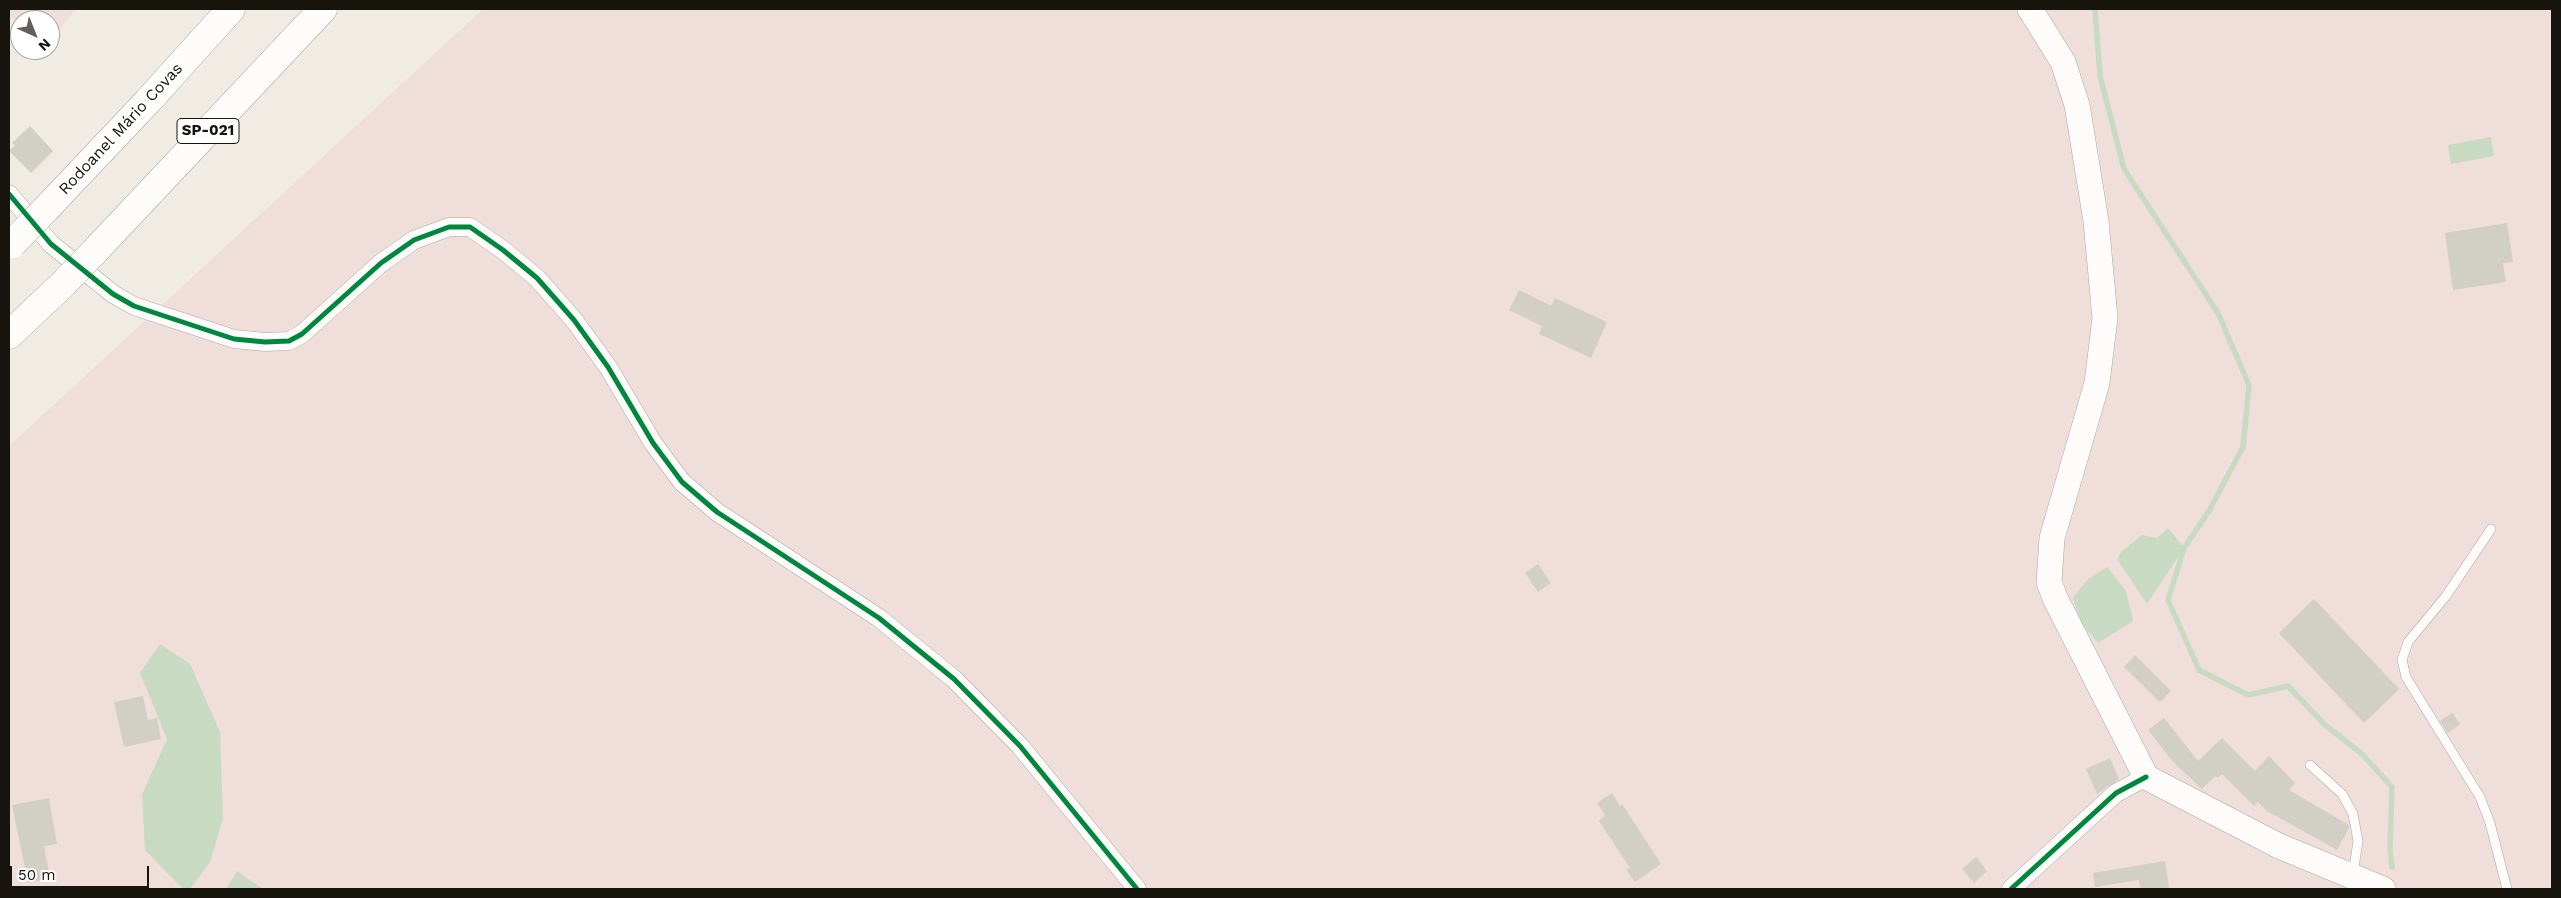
<!DOCTYPE html>
<meta charset="utf-8">
<style>
body{margin:0}
#map{position:relative;width:2561px;height:898px;overflow:hidden;background:#f0ece4;font-family:"Work Sans",sans-serif}
canvas{display:block}
.frame{position:absolute;inset:0;border:10px solid #17140e;pointer-events:none}
.north{position:absolute;left:10px;top:10px;width:50px;height:50px;box-sizing:border-box;background:#fff;border:1px solid #a2a19f;border-radius:50%;rotate:136deg;font-size:14px;font-weight:700;line-height:20px;text-align:center;color:#17140e}
.north::after{content:'';display:block;margin:auto;width:18px;height:22px;background:#636059;clip-path:polygon(50% 0,100% 100%,50% 72%,0 100%)}
.scale{position:absolute;left:10px;top:866px;width:139px;height:22px;box-sizing:border-box;border:2px solid #17140e;border-top:0;padding-left:6px;font-size:15px;line-height:18px;white-space:nowrap;color:#17140e;-webkit-text-stroke:4px #fff;paint-order:stroke}
</style>
<div id="map">
<canvas width="2561" height="898"></canvas>
<div class="frame"></div>
<div class="north">N</div>
<div class="scale">50 m</div>
</div>
<script>
const ctx = document.querySelector('canvas').getContext('2d');
ctx.lineJoin = 'round';
function fill(path, color) {
  ctx.fillStyle = color;
  ctx.fill(path, 'evenodd');
}
function shape(rows) {
  const path = new Path2D();
  for (const r of rows) {
    path.moveTo(r[0], r[1]);
    for (let i = 2; i < r.length; i += 2) path.lineTo(r[i], r[i + 1]);
  }
  return path;
}
function trace(path, color, width, dash) {
  ctx.strokeStyle = color;
  ctx.lineWidth = width;
  ctx.lineCap = dash ? 'butt' : 'round';
  ctx.setLineDash(dash || []);
  ctx.stroke(path);
}
function label(font, color, halo, rows, align = 'center') {
  ctx.font = font + ' "Work Sans",sans-serif';
  ctx.lineWidth = 4;
  ctx.setLineDash([]);
  ctx.textBaseline = 'middle';
  ctx.strokeStyle = halo;
  ctx.fillStyle = color;
  for (const [text, x, y, turn = 0] of rows) {
    ctx.save();
    ctx.translate(x, y);
    ctx.rotate((+turn || 0) * Math.PI / 180);
    ctx.textAlign = isNaN(turn) ? turn : align;
    if (halo) ctx.strokeText(text, 0, 0);
    ctx.fillText(text, 0, 0);
    ctx.restore();
  }
}
const green = shape([
 [9,9,76,9,56,33,50,31,50,20,20,21,9,18],
 [483,9,2552,9,2552,889,9,889,9,446]
]);
const water = shape([
 [2491,137,2494,156,2451,164,2448,145],
 [2168,528,2184,548,2147,604,2117,559,2122,551,2142,535,2157,538],
 [2107,567,2126,591,2133,621,2098,643,2081,623,2073,598,2088,579],
 [160,644,190,664,220,732,223,819,210,862,190,889,183,889,145,850,142,795,167,739,140,673],
 [237,871,263,889,226,889]
]);
const stream = shape([
 [2095,9,2100,76,2124,169,2218,313,2249,385,2243,447,2209,511,2184,548,2168,600,2199,670,2248,695,2288,686,2324,724,2362,754,2392,787,2390,849,2392,867]
]);
const building = shape([
 [30,126,53,151,31,173,9,151,15,145,12,143],
 [2507,223,2513,262,2503,263,2506,282,2453,290,2445,233],
 [1519,290,1551,306,1555,298,1607,322,1591,358,1539,334,1542,326,1509,310],
 [1538,564,1551,583,1538,592,1525,573],
 [2314,599,2399,689,2364,723,2279,633],
 [2135,655,2171,691,2160,702,2124,667],
 [143,696,148,720,157,718,161,739,124,747,114,702],
 [2452,713,2460,724,2448,733,2440,721],
 [2164,718,2198,761,2222,738,2255,771,2269,756,2295,783,2289,790,2349,825,2349,828,2337,850,2267,811,2258,802,2254,806,2222,774,2218,778,2215,776,2202,789,2174,763,2148,730],
 [2110,758,2119,779,2097,794,2086,769],
 [1612,793,1620,806,1622,804,1661,864,1635,882,1626,870,1630,868,1599,821,1605,815,1597,803],
 [49,798,57,844,44,846,50,878,28,883,12,805],
 [1976,857,1987,871,1974,883,1962,869],
 [2165,861,2169,889,2140,889,2139,880,2095,887,2093,873]
]);
const service = shape([
 [2491,529,2446,596,2408,642,2402,660,2406,677,2480,797,2490,823,2507,889],
 [2310,765,2342,794,2353,814,2358,841,2353,874]
]);
const minor = shape([
 [9,194,51,244,113,294,134,306,234,339,265,342,289,341,302,334,381,263,414,240,449,227,470,227,503,250,537,278,574,320,608,367,653,443,682,482,717,512,879,618,954,679,1020,746,1137,889],
 [2011,889,2116,793,2146,777]
]);
const secondary = shape([
 [2030,9,2063,62,2077,105,2096,221,2105,318,2097,383,2052,538,2049,582,2055,598,2146,777,2279,846,2383,889]
]);
const motorway = shape([
 [43,212,148,101,231,9],
 [93,253,323,9],
 [9,335,63,284]
]);
const motorwayBridge = shape([
 [12,244,43,212],
 [63,284,93,253]
]);
const cycleway = shape([
 [9,194,51,244,113,294,134,306,234,339,265,342,289,341,302,334,381,263,414,240,449,227,470,227,503,250,537,278,574,320,608,367,653,443,682,482,717,512,879,618,954,679,1020,746,1137,889],
 [2011,889,2116,793,2146,777]
]);
const shields = [
 [208,131,62]
];
const shieldNames = [
 ["SP-021",208,131]
];
const streetNames = [
 ["Rodoanel Mário Covas",121,129,-47]
];
fill(green, '#f0deda');
fill(water, '#c9dac3');
trace(stream, '#c9dac3', 5.5);
fill(building, '#d2d0c6');
trace(service, '#aca8a2', 10);
trace(minor, '#aca8a2', 19);
trace(secondary, '#aca8a2', 26);
trace(motorway, '#aca8a2', 29);
trace(service, '#fdfcfb', 9);
trace(minor, '#fdfcfb', 18);
trace(secondary, '#fdfcfb', 25);
trace(motorway, '#fdfcfb', 28);
trace(motorwayBridge, '#aca8a2', 29, []);
trace(motorwayBridge, '#fdfcfb', 28);
trace(cycleway, '#00873e', 5);
for (const [x, y, w] of shields) {
  const box = new Path2D();
  box.roundRect(x - w / 2, y - 12.5, w, 25, 4);
  ctx.fillStyle = '#fff';
  ctx.fill(box);
  trace(box, '#17140e', 1);
}
label('bold 15px', '#17140e', null, shieldNames);
label('16px', '#17140e', '#fff', streetNames);
</script>
